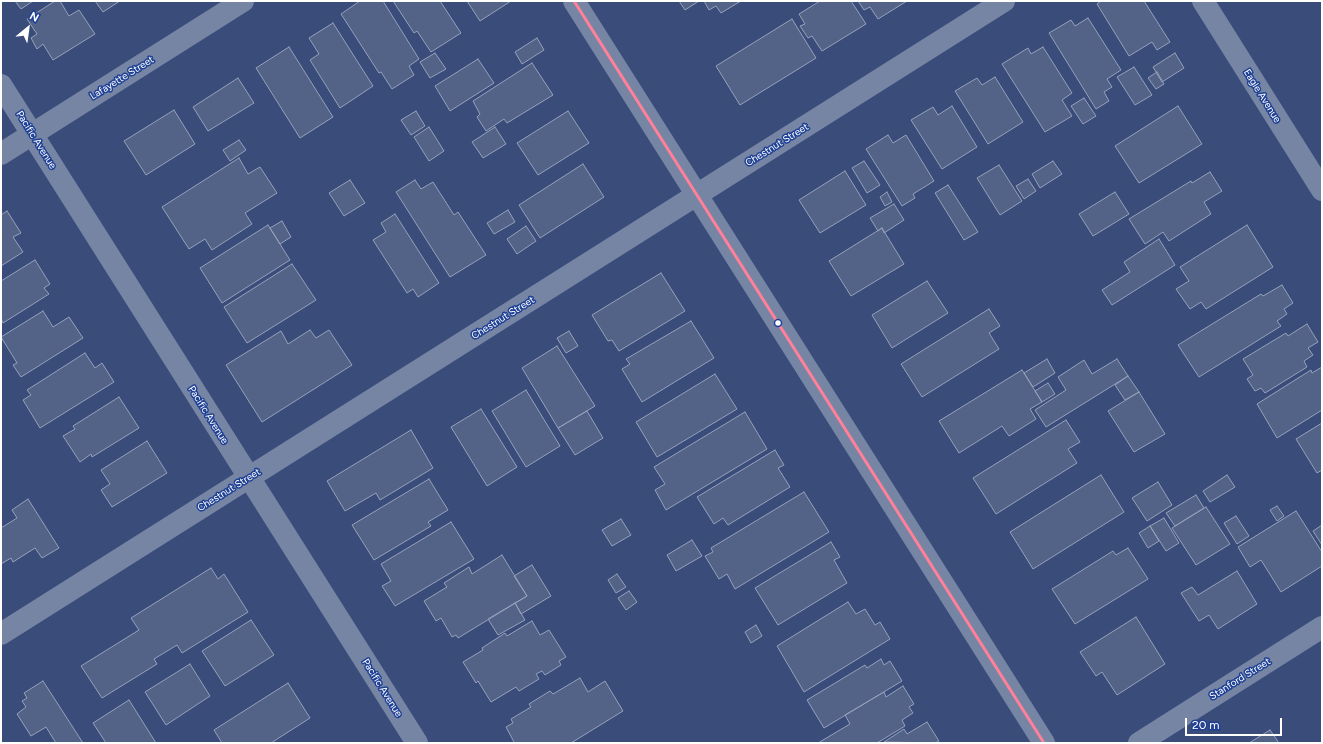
<!DOCTYPE html>
<style>
body{margin:0}
#map{position:relative;width:1323px;height:744px;overflow:hidden;background:#394c7a;font-family:Figtree,sans-serif}
canvas{display:block}
.frame{position:absolute;inset:0;border:2px solid #fff;pointer-events:none}
.north{position:absolute;left:8px;top:8px;width:40px;height:40px;-webkit-text-stroke:3px #1e4095;paint-order:stroke;rotate:29deg;font-size:11px;font-weight:700;line-height:16px;text-align:center;color:#fff}
.north::after{content:'';display:block;margin:auto;width:14px;height:18px;background:#fff;clip-path:polygon(50% 0,100% 100%,50% 72%,0 100%)}
.scale{position:absolute;left:1185px;top:718px;width:97px;height:18px;box-sizing:border-box;border:2px solid #fff;border-top:0;padding-left:5px;font-size:12px;line-height:14px;white-space:nowrap;color:#fff;-webkit-text-stroke:3px #1e4095;paint-order:stroke}
</style>
<div id="map">
<canvas width="1323" height="744"></canvas>
<div class="frame"></div>
<div class="north">N</div>
<div class="scale">20 m</div>
</div>
<script>
const ctx = document.querySelector('canvas').getContext('2d');
ctx.lineJoin = 'round';
function fill(path, color) {
  ctx.fillStyle = color;
  ctx.fill(path, 'evenodd');
}
function shape(rows) {
  const path = new Path2D();
  for (const r of rows) {
    path.moveTo(r[0], r[1]);
    for (let i = 2; i < r.length; i += 2) path.lineTo(r[i], r[i + 1]);
  }
  return path;
}
function trace(path, color, width, dash) {
  ctx.strokeStyle = color;
  ctx.lineWidth = width;
  ctx.lineCap = dash ? 'butt' : 'round';
  ctx.setLineDash(dash || []);
  ctx.stroke(path);
}
function label(font, color, halo, rows, align = 'center') {
  ctx.font = font + ' Figtree,sans-serif';
  ctx.lineWidth = 3;
  ctx.setLineDash([]);
  ctx.textBaseline = 'middle';
  ctx.strokeStyle = halo;
  ctx.fillStyle = color;
  for (const [text, x, y, turn = 0] of rows) {
    ctx.save();
    ctx.translate(x, y);
    ctx.rotate((+turn || 0) * Math.PI / 180);
    ctx.textAlign = isNaN(turn) ? turn : align;
    if (halo) ctx.strokeText(text, 0, 0);
    ctx.fillText(text, 0, 0);
    ctx.restore();
  }
}
const building = shape([
 [15,1,33,1,21,9,15,1],
 [55,1,60,1,69,16,79,10,95,34,53,60,43,44,37,49,31,38,37,34,27,19,55,1],
 [95,1,120,1,103,12,95,1],
 [360,1,383,1,419,59,409,66,414,75,392,89,381,72,379,73,341,14,360,1],
 [393,1,440,1,461,33,431,52,417,31,414,33,393,1],
 [467,1,511,1,480,21,467,1],
 [679,1,699,1,685,10,679,1],
 [704,1,741,1,721,13,716,6,709,10,704,1],
 [820,1,851,1,866,24,822,51,812,36,808,38,800,26,805,24,799,14,820,1],
 [858,1,907,1,878,19,870,7,864,10,858,1],
 [1101,1,1144,1,1170,42,1157,50,1152,42,1129,56,1097,4,1101,1],
 [1088,18,1121,70,1107,79,1112,87,1104,92,1109,101,1096,109,1049,33,1071,20,1075,26,1088,18],
 [792,19,816,58,740,105,716,66,792,19],
 [333,23,373,86,340,108,310,60,319,54,309,38,333,23],
 [537,38,544,50,522,64,515,52,537,38],
 [289,47,333,117,300,138,256,68,289,47],
 [1043,47,1072,93,1062,100,1072,116,1045,132,1002,64,1028,48,1031,54,1043,47],
 [435,53,446,69,430,78,420,62,435,53],
 [1175,53,1184,68,1162,82,1153,67,1175,53],
 [478,59,494,83,450,111,435,86,478,59],
 [532,63,553,95,507,123,504,119,486,131,477,117,480,114,473,101,532,63],
 [1134,67,1152,95,1135,105,1117,77,1134,67],
 [1157,72,1164,84,1156,89,1148,78,1157,72],
 [995,77,1023,122,988,144,955,91,977,78,982,85,995,77],
 [238,78,254,103,208,131,193,107,238,78],
 [1084,98,1096,116,1083,124,1071,106,1084,98],
 [952,106,977,147,942,169,911,120,933,107,938,115,952,106],
 [1178,106,1202,144,1139,183,1115,146,1178,106],
 [174,110,195,144,146,175,124,141,174,110],
 [416,111,425,126,411,135,401,120,416,111],
 [568,111,589,143,538,175,517,143,568,111],
 [429,127,444,151,429,161,414,137,429,127],
 [495,127,506,144,483,158,472,142,495,127],
 [888,135,893,143,906,135,934,181,913,194,915,198,902,206,866,149,888,135],
 [239,140,246,150,230,161,223,150,239,140],
 [239,158,248,174,260,167,277,193,245,213,252,224,212,250,205,239,189,249,162,207,239,158],
 [864,161,880,185,867,193,852,168,864,161],
 [1053,161,1062,174,1040,188,1032,174,1053,161],
 [583,164,604,197,540,238,519,205,583,164],
 [999,165,1022,201,1000,215,977,178,999,165],
 [845,171,866,205,820,233,799,200,845,171],
 [1210,172,1222,191,1204,202,1211,214,1169,241,1163,232,1145,244,1129,219,1191,181,1192,183,1210,172],
 [1028,179,1036,191,1024,199,1016,186,1028,179],
 [350,180,365,203,344,216,329,193,350,180],
 [415,180,421,189,433,182,454,215,458,212,486,255,450,277,396,192,415,180],
 [948,185,978,232,964,240,935,193,948,185],
 [887,192,892,202,885,206,880,197,887,192],
 [1115,192,1129,214,1093,236,1079,214,1115,192],
 [894,204,904,220,884,233,882,228,878,231,870,218,894,204],
 [508,210,515,222,494,234,487,223,508,210],
 [7,211,21,233,13,237,23,252,1,266,1,215,7,211],
 [395,214,439,283,418,297,413,289,407,293,373,240,386,232,381,223,395,214],
 [282,221,291,237,280,244,270,228,282,221],
 [268,225,290,260,222,303,200,268,268,225],
 [1247,225,1273,267,1206,309,1201,302,1190,309,1176,289,1189,281,1180,267,1247,225],
 [526,226,536,241,517,254,507,239,526,226],
 [882,228,904,264,851,296,829,261,882,228],
 [1159,239,1175,265,1112,305,1102,290,1130,272,1124,262,1159,239],
 [35,260,50,284,44,288,49,294,3,323,1,319,1,281,35,260],
 [292,264,316,300,247,343,224,307,292,264],
 [661,273,685,311,619,351,612,340,608,341,592,315,661,273],
 [927,281,948,313,892,348,872,315,927,281],
 [1282,285,1293,303,1284,309,1287,314,1277,321,1281,326,1199,377,1178,345,1261,294,1263,296,1282,285],
 [989,309,1000,326,989,333,999,349,922,397,901,364,989,309],
 [43,311,53,327,69,317,83,338,21,377,13,365,17,363,1,337,43,311],
 [691,321,714,358,642,402,622,369,630,364,626,359,691,321],
 [1307,324,1318,342,1308,348,1313,355,1304,361,1307,367,1265,393,1261,388,1255,391,1247,379,1253,375,1243,359,1286,333,1288,336,1307,324],
 [310,330,316,338,329,330,352,365,262,422,226,365,281,331,288,344,310,330],
 [569,331,578,346,566,353,557,338,569,331],
 [557,346,595,406,558,428,522,368,557,346],
 [85,353,95,368,102,363,114,382,40,428,23,400,31,395,27,390,85,353],
 [1047,359,1055,373,1033,387,1024,373,1047,359],
 [1117,359,1128,376,1046,427,1035,410,1066,390,1058,377,1084,360,1092,374,1117,359],
 [1322,367,1322,410,1277,438,1257,404,1311,370,1312,373,1322,367],
 [1022,370,1042,402,1030,409,1036,419,1009,436,1002,426,959,453,939,421,1022,370],
 [715,374,737,409,657,457,636,422,715,374],
 [1128,376,1139,392,1125,400,1115,385,1128,376],
 [1048,383,1055,394,1042,402,1035,391,1048,383],
 [526,390,560,446,526,467,492,411,526,390],
 [1139,392,1165,434,1134,452,1108,411,1139,392],
 [119,397,139,428,92,457,91,454,80,462,63,436,75,429,73,426,119,397],
 [481,409,517,467,487,486,451,427,481,409],
 [587,411,603,438,575,455,558,428,587,411],
 [745,412,767,449,666,510,655,490,665,484,654,467,745,412],
 [1066,420,1080,442,1068,449,1077,463,996,514,973,478,1066,420],
 [1322,423,1322,470,1317,473,1296,439,1322,423],
 [411,430,433,468,380,500,376,493,345,511,327,481,411,430],
 [147,441,167,473,112,507,101,490,110,484,101,470,147,441],
 [775,450,784,465,778,468,790,487,728,525,723,518,714,524,697,497,775,450],
 [1101,475,1124,512,1033,569,1010,532,1101,475],
 [1227,475,1235,487,1210,502,1203,491,1227,475],
 [429,479,448,510,428,522,431,526,374,560,352,525,429,479],
 [1158,482,1172,505,1147,521,1132,498,1158,482],
 [804,492,829,532,735,589,727,574,719,579,705,556,713,552,711,548,804,492],
 [1196,495,1204,508,1175,526,1166,513,1196,495],
 [28,499,59,548,42,558,35,548,13,562,11,558,1,564,1,528,17,518,12,510,28,499],
 [1277,506,1284,516,1277,521,1270,510,1277,506],
 [1206,507,1230,544,1196,565,1172,528,1206,507],
 [1296,511,1322,552,1322,566,1281,592,1261,560,1250,567,1238,547,1296,511],
 [1236,516,1249,536,1237,544,1224,523,1236,516],
 [1164,518,1179,543,1166,551,1150,526,1164,518],
 [621,519,631,535,612,546,602,530,621,519],
 [451,522,474,559,395,606,382,586,391,581,381,564,451,522],
 [1322,525,1322,545,1313,531,1322,525],
 [1150,526,1159,541,1148,548,1139,533,1150,526],
 [692,540,702,556,676,571,667,555,692,540],
 [831,542,840,557,834,560,847,583,778,625,755,588,831,542],
 [1128,548,1148,579,1075,624,1052,589,1113,551,1116,555,1128,548],
 [502,555,527,596,458,638,456,635,452,637,441,618,436,621,424,601,447,587,444,583,469,567,472,574,502,555],
 [532,565,551,596,521,614,515,603,527,596,514,576,532,565],
 [211,568,218,579,224,574,248,612,182,653,177,645,154,659,157,664,102,698,81,666,139,630,131,618,211,568],
 [1237,571,1257,604,1218,629,1209,615,1199,621,1181,593,1192,587,1198,595,1237,571],
 [617,574,626,587,616,593,608,580,617,574],
 [629,591,637,602,626,610,618,598,629,591],
 [848,602,856,614,865,609,875,625,880,622,890,639,804,692,777,646,848,602],
 [515,603,525,620,498,635,488,619,515,603],
 [1136,617,1165,664,1117,695,1102,672,1096,676,1080,652,1136,617],
 [251,620,274,655,225,686,202,651,251,620],
 [532,621,540,635,549,630,566,657,559,661,561,665,545,675,542,671,536,674,539,679,519,691,516,687,491,702,478,681,476,683,463,662,483,650,482,648,505,633,507,636,532,621],
 [756,625,762,636,751,643,745,632,756,625],
 [881,659,884,665,890,661,902,681,824,728,807,700,865,665,867,668,881,659],
 [190,664,210,696,166,725,145,692,190,664],
 [580,678,588,692,605,681,623,711,571,743,512,743,514,742,506,727,513,723,511,719,531,707,529,704,550,691,553,694,580,678],
 [43,681,83,743,56,743,46,727,31,736,17,714,26,707,22,701,27,698,24,693,43,681],
 [288,683,310,718,271,743,222,743,214,730,288,683],
 [903,686,914,704,909,707,913,713,902,720,905,726,877,743,818,743,850,724,845,715,884,692,886,697,903,686],
 [129,700,156,743,106,743,93,723,129,700],
 [927,722,939,741,935,743,884,742,904,729,907,734,927,722],
 [1270,730,1279,743,1249,743,1270,730]
]);
const minor = shape([
 [574,1,1044,743],
 [1203,1,1322,190],
 [1,85,417,743],
 [1,154,243,1],
 [1,634,1004,1],
 [1139,743,1322,627]
]);
const bus1 = shape([
 [574,1,1044,743]
]);
const markers = [
 [778,323,3.5,"#fff"]
];
const streetNames = [
 ["Lafayette Street",122,78,-32],
 ["Eagle Avenue",1262,96,58],
 ["Pacific Avenue",36,140,58],
 ["Chestnut Street",777,145,-32],
 ["Chestnut Street",503,318,-32],
 ["Pacific Avenue",208,415,58],
 ["Chestnut Street",229,490,-32],
 ["Stanford Street",1240,679,-32],
 ["Pacific Avenue",382,688,58]
];
fill(building, '#536388');
trace(building, '#96a1ba', 1);
trace(minor, '#7785a5', 22);
trace(bus1, '#ff8098', 3);
for (const [x, y, r, color] of markers) {
  const dot = new Path2D();
  dot.arc(x, y, r, 0, 2 * Math.PI);
  ctx.fillStyle = color;
  ctx.fill(dot);
  trace(dot, '#1e4095', 1.5);
}
label('10px', '#fff', '#1e4095', streetNames);
</script>
